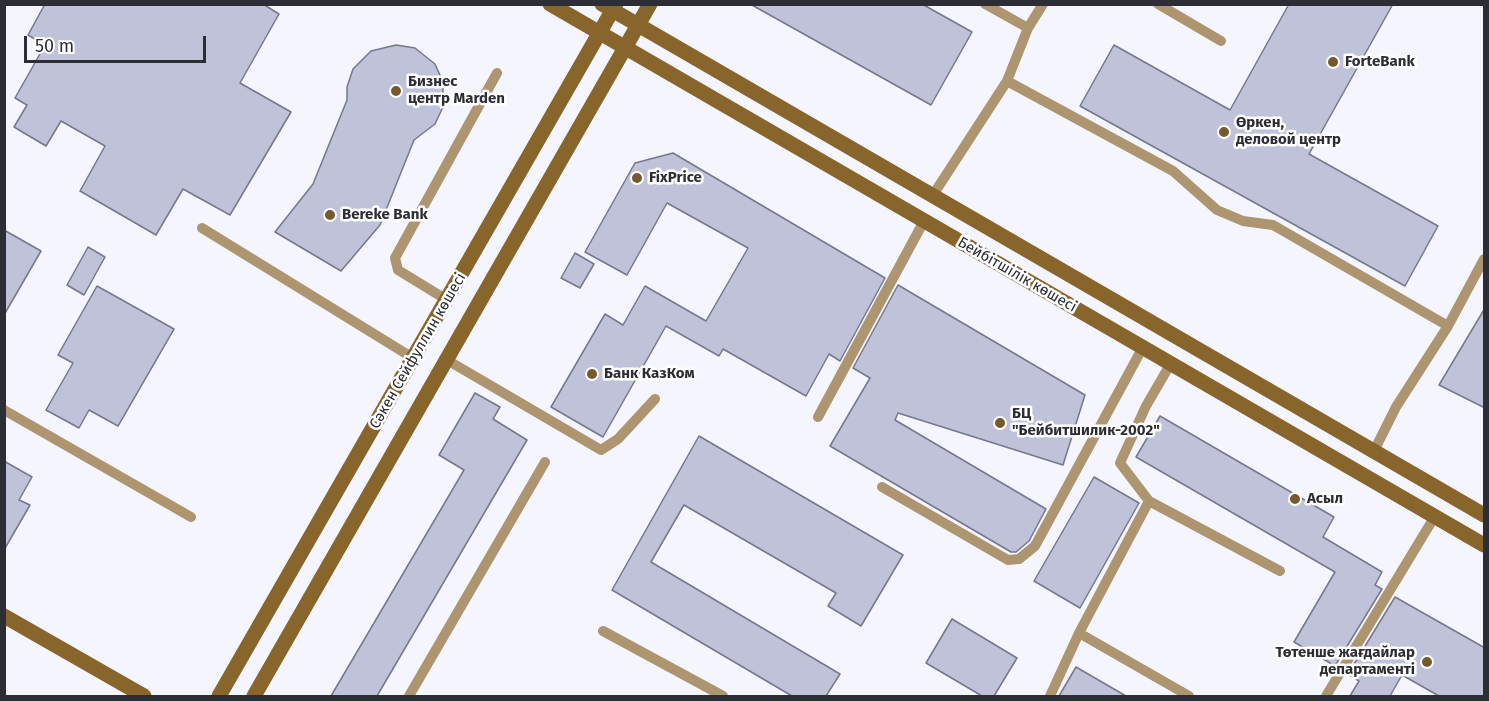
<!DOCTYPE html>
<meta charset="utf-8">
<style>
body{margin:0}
#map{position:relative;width:1489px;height:701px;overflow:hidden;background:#f4f5ff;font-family:"Fira Sans",sans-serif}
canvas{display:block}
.frame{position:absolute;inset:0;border:6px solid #2c2d35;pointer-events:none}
.scale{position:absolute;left:24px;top:36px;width:182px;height:27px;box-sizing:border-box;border:3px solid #2c2d35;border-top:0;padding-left:8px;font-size:18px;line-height:21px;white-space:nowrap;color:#2c2d35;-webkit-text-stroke:4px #fff;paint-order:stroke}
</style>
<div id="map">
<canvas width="1489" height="701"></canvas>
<div class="frame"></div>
<div class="scale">50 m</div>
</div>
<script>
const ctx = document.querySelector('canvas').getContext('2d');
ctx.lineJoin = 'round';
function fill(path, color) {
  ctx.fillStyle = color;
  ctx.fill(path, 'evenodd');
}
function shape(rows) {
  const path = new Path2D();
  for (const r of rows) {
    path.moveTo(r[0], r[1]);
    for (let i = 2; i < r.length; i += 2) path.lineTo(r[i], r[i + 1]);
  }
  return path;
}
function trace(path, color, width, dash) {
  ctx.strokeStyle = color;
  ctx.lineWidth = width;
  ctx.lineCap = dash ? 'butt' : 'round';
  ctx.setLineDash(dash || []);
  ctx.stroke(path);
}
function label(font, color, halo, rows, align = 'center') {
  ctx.font = font + ' "Fira Sans",sans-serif';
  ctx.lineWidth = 5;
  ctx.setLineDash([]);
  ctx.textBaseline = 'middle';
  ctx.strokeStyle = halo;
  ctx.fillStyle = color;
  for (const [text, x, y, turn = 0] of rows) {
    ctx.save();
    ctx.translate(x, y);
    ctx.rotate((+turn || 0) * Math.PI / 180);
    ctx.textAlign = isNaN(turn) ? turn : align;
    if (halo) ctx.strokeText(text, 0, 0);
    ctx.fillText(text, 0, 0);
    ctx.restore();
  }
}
const building = shape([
 [45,4,263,4,279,14,240,83,291,112,230,215,183,189,156,235,80,191,105,146,61,121,46,146,14,127,27,105,15,98,45,45,28,35,45,4],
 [750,4,922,4,972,32,931,105,750,4],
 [1289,4,1393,4,1309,154,1438,226,1405,286,1080,106,1114,45,1230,110,1289,4],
 [396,45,415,48,435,64,443,82,443,107,435,124,414,140,380,225,341,271,275,232,313,184,347,100,347,87,353,69,371,51,396,45],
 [673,153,885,278,840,361,829,354,806,396,723,349,719,356,666,326,603,437,551,407,605,314,623,325,645,286,706,321,748,248,667,203,627,275,585,252,635,163,673,153],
 [4,230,41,251,4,315,4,230],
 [88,247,105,257,84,295,67,285,88,247],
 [575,253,594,264,580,288,561,278,575,253],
 [898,285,1085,395,1063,465,898,413,895,420,1046,509,1029,541,1016,552,1011,552,830,446,870,378,853,368,898,285],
 [97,286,174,329,118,426,89,410,79,428,46,410,73,363,58,355,97,286],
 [1485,308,1485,408,1439,385,1485,308],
 [475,393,500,407,493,419,527,440,377,696,331,696,464,470,439,455,475,393],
 [1160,416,1334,517,1323,537,1382,572,1375,585,1382,589,1335,666,1294,642,1335,572,1136,457,1160,416],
 [699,436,903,555,861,626,828,606,836,593,684,505,651,562,840,674,826,696,792,696,612,590,699,436],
 [4,461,32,477,19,500,30,505,4,550,4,461],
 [1094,477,1139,503,1080,608,1034,581,1094,477],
 [1395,597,1485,648,1485,696,1439,696,1402,675,1390,696,1350,696,1359,681,1348,674,1395,597],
 [952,619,1017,658,994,696,982,696,926,663,952,619],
 [1076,667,1126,696,1059,696,1076,667]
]);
const lane = shape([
 [985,4,1028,28],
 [1158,4,1221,41],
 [1007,81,1173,171,1217,210,1243,221,1273,225,1448,326],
 [933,195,1007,81,1028,28,1043,4],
 [202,228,413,358],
 [447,300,398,270,395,258,497,73],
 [447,360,601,450,618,439,655,399],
 [1171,363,1146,406,1120,463,1149,501,1079,633,1189,696],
 [4,410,191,517],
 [818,417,924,221],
 [1374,451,1396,407,1448,326,1484,259],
 [882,487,1008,560,1019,559,1035,546,1143,347],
 [1149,501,1280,571],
 [603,631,723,696],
 [409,696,545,462],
 [1050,696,1079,633],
 [1326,696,1435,516]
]);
const secondary = shape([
 [550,4,1484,545],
 [602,4,1484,515],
 [4,616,144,696],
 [219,696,616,4],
 [254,696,650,4]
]);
const markers = [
 [1333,62,6,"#765a2d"],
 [396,91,6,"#765a2d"],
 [1224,132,6,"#765a2d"],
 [637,178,6,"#765a2d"],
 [330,215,6,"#765a2d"],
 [592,374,6,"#765a2d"],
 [1000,423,6,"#765a2d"],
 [1295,499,6,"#765a2d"],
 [1427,662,6,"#765a2d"]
];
const poiNames = [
 ["ForteBank",1345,62],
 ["Бизнес",408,82],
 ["центр Marden",408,99],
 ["Өркен,",1236,123],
 ["деловой центр",1236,140],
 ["FixPrice",649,178],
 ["Bereke Bank",342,215],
 ["Банк КазКом",604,374],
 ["БЦ",1012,414],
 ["\"Бейбитшилик-2002\"",1012,431],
 ["Асыл",1307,499],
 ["Төтенше жағдайлар",1415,653,"right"],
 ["департаменті",1415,670,"right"]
];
const streetNames = [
 ["Бейбітшілік көшесі",1017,275,30],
 ["Сәкен Сейфуллин көшесі",418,351,-60]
];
fill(building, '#bfc2d8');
trace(building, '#75788c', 1.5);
trace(lane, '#ad9570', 10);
trace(secondary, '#88662b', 15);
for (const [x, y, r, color] of markers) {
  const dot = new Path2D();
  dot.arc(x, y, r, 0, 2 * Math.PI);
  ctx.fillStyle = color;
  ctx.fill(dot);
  trace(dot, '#fff', 2);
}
label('bold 15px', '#2c2d35', '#fff', poiNames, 'left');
label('15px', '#2c2d35', '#fff', streetNames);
</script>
